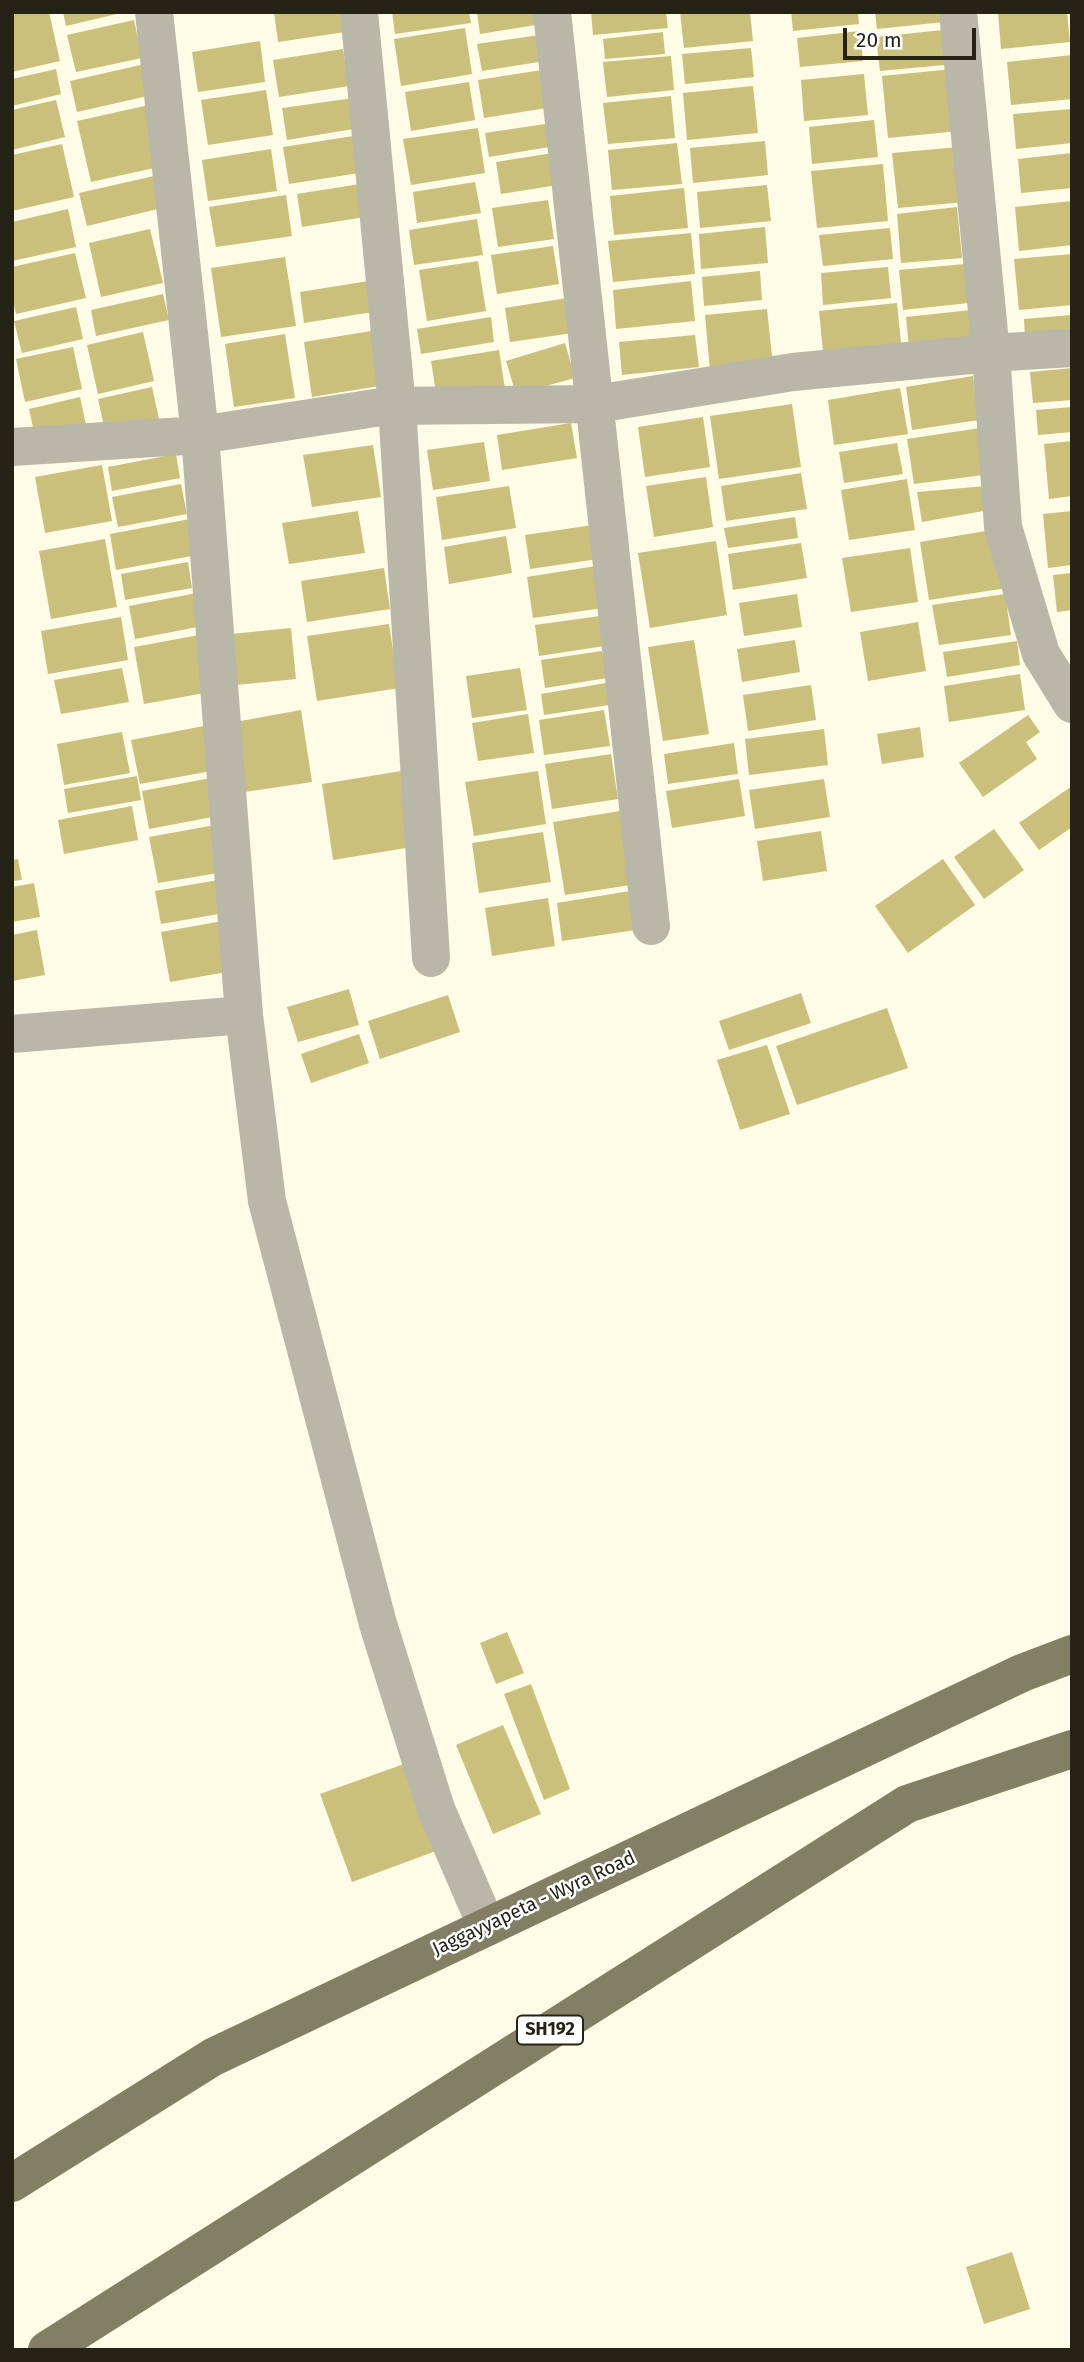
<!DOCTYPE html>
<style>
body{margin:0}
#map{position:relative;width:1084px;height:2362px;overflow:hidden;background:#fefbe6;font-family:"Fira Sans",sans-serif}
canvas{display:block}
.frame{position:absolute;inset:0;border:14px solid #252316;pointer-events:none}
.scale{position:absolute;left:843px;top:28px;width:133px;height:32px;box-sizing:border-box;border:4px solid #252316;border-top:0;padding-left:9px;font-size:21px;line-height:24px;white-space:nowrap;color:#252316;-webkit-text-stroke:5px #fff;paint-order:stroke}
</style>
<div id="map">
<canvas width="1084" height="2362"></canvas>
<div class="frame"></div>
<div class="scale">20 m</div>
</div>
<script>
const ctx = document.querySelector('canvas').getContext('2d');
ctx.lineJoin = 'round';
function fill(path, color) {
  ctx.fillStyle = color;
  ctx.fill(path, 'evenodd');
}
function shape(rows) {
  const path = new Path2D();
  for (const r of rows) {
    path.moveTo(r[0], r[1]);
    for (let i = 2; i < r.length; i += 2) path.lineTo(r[i], r[i + 1]);
  }
  return path;
}
function trace(path, color, width, dash) {
  ctx.strokeStyle = color;
  ctx.lineWidth = width;
  ctx.lineCap = dash ? 'butt' : 'round';
  ctx.setLineDash(dash || []);
  ctx.stroke(path);
}
function label(font, color, halo, rows, align = 'center') {
  ctx.font = font + ' "Fira Sans",sans-serif';
  ctx.lineWidth = 5;
  ctx.setLineDash([]);
  ctx.textBaseline = 'middle';
  ctx.strokeStyle = halo;
  ctx.fillStyle = color;
  for (const [text, x, y, turn = 0] of rows) {
    ctx.save();
    ctx.translate(x, y);
    ctx.rotate((+turn || 0) * Math.PI / 180);
    ctx.textAlign = isNaN(turn) ? turn : align;
    if (halo) ctx.strokeText(text, 0, 0);
    ctx.fillText(text, 0, 0);
    ctx.restore();
  }
}
const building = shape([
 [12,12,49,12,60,61,12,72],
 [63,12,120,12,121,13,66,26],
 [274,12,342,12,345,32,278,42],
 [392,12,469,12,471,23,395,34],
 [477,12,546,12,548,23,480,34],
 [591,12,666,12,668,28,593,35],
 [680,12,750,12,753,41,684,48],
 [791,12,858,12,859,24,793,31],
 [875,12,943,12,944,22,877,29],
 [998,12,1067,12,1070,42,1001,49],
 [134,20,142,58,76,72,67,35],
 [465,28,472,74,401,86,394,39],
 [952,29,955,64,880,71,876,37],
 [860,31,863,61,800,67,797,38],
 [663,32,665,54,605,59,603,39],
 [547,34,551,60,482,71,477,44],
 [260,41,265,82,198,92,192,52],
 [751,48,754,77,685,84,682,54],
 [343,49,349,86,279,97,273,60],
 [1072,55,1072,99,1011,105,1007,62],
 [671,56,674,90,607,97,603,62],
 [145,64,152,95,77,112,70,81],
 [56,69,61,94,12,106,12,79],
 [548,69,553,107,484,118,478,80],
 [953,69,959,131,888,138,882,76],
 [864,74,868,115,804,121,801,80],
 [469,82,475,120,411,131,405,92],
 [753,86,758,133,687,140,683,93],
 [266,90,273,135,208,145,201,100],
 [671,96,675,138,608,144,603,103],
 [354,98,359,128,287,140,282,108],
 [56,100,65,137,12,150,12,110],
 [149,105,163,166,91,182,77,121],
 [1072,109,1072,143,1016,149,1013,114],
 [874,120,878,157,812,164,809,127],
 [558,122,561,145,489,157,485,133],
 [478,128,485,173,411,185,403,139],
 [366,134,372,171,289,184,283,147],
 [765,141,768,175,693,183,690,148],
 [677,143,682,184,612,190,608,150],
 [62,144,74,197,12,211,12,155],
 [959,147,965,202,898,208,892,153],
 [271,149,277,191,208,201,202,160],
 [559,152,564,184,501,194,496,162],
 [1072,153,1072,188,1021,193,1018,159],
 [883,164,888,221,817,228,811,171],
 [154,176,162,208,87,226,79,193],
 [475,182,481,213,417,223,413,192],
 [366,183,371,216,302,227,297,194],
 [767,185,771,221,700,228,697,192],
 [684,188,688,228,614,235,610,196],
 [286,195,292,236,216,247,209,207],
 [548,200,554,239,498,247,492,208],
 [1072,201,1072,245,1019,251,1015,207],
 [957,207,962,258,901,263,897,214],
 [68,209,76,247,12,261,12,222],
 [477,219,483,255,414,265,409,230],
 [765,227,768,263,701,269,699,234],
 [890,228,893,259,823,266,819,235],
 [150,229,163,283,101,297,89,243],
 [691,233,695,274,613,282,608,241],
 [553,246,559,284,497,294,491,255],
 [75,253,86,298,16,314,12,296,12,267],
 [1072,254,1072,305,1019,310,1014,259],
 [285,257,296,326,221,337,211,268],
 [478,261,486,311,427,321,419,270],
 [965,264,969,303,903,310,899,270],
 [888,267,891,298,823,305,821,273],
 [760,271,762,300,704,306,702,277],
 [375,280,379,311,304,323,300,292],
 [691,281,695,321,616,329,613,290],
 [163,294,169,320,96,336,91,310],
 [567,298,573,333,510,342,505,308],
 [897,303,901,343,823,351,819,311],
 [76,307,83,339,22,353,14,321],
 [767,309,773,365,710,371,705,315],
 [971,310,974,340,909,347,906,317],
 [1072,315,1072,335,1025,339,1024,319],
 [491,317,494,342,421,354,417,329],
 [383,329,391,384,312,397,304,342],
 [143,332,154,381,98,394,87,345],
 [285,334,295,398,234,407,225,344],
 [695,335,699,367,622,375,619,342],
 [565,343,575,378,516,394,506,361],
 [73,347,82,389,25,402,16,359],
 [499,350,505,389,437,399,431,361],
 [1072,368,1072,400,1033,403,1030,372],
 [973,376,979,420,912,430,906,387],
 [152,387,159,419,105,431,98,399],
 [900,388,908,434,834,445,828,400],
 [80,397,87,429,36,441,29,409],
 [792,404,801,467,719,479,710,416],
 [1072,407,1072,432,1038,435,1036,410],
 [703,417,710,467,645,477,638,427],
 [571,423,577,458,502,470,497,435],
 [987,427,991,474,914,484,907,439],
 [1072,441,1072,496,1049,499,1044,444],
 [484,442,490,481,433,490,427,450],
 [897,443,903,474,844,483,839,452],
 [373,445,381,497,312,507,303,455],
 [176,454,180,478,112,491,108,467],
 [102,465,112,521,45,533,35,477],
 [801,473,807,509,726,521,721,486],
 [706,477,713,527,654,537,646,486],
 [907,479,915,530,849,540,841,490],
 [181,484,187,514,118,527,112,497],
 [509,486,516,528,442,540,436,497],
 [986,486,989,510,922,522,917,492],
 [358,511,365,553,289,564,282,523],
 [1072,511,1072,565,1048,568,1043,514],
 [795,517,798,538,728,548,724,528],
 [190,519,197,555,116,570,110,534],
 [593,525,598,559,530,569,525,535],
 [998,529,1007,588,929,600,920,542],
 [506,536,512,573,449,584,444,547],
 [105,539,117,607,51,619,39,551],
 [716,541,727,615,650,628,638,553],
 [801,543,807,578,733,590,728,554],
 [910,548,918,602,851,612,842,558],
 [188,562,192,588,125,600,121,574],
 [596,566,603,608,533,618,527,577],
 [384,568,390,609,307,622,301,581],
 [1072,573,1072,610,1057,612,1053,575],
 [197,593,203,626,135,639,129,606],
 [797,594,802,627,744,636,739,603],
 [1005,594,1011,635,939,645,932,605],
 [600,616,604,646,539,656,535,625],
 [121,617,128,660,48,674,41,631],
 [918,622,926,671,868,681,860,632],
 [389,624,399,688,317,701,307,636],
 [291,628,296,679,236,685,231,634],
 [199,635,210,692,144,704,134,647],
 [694,640,709,734,663,741,648,647],
 [795,640,800,672,742,682,737,649],
 [1017,641,1020,665,947,677,943,652],
 [602,651,607,678,545,688,541,660],
 [122,668,129,702,61,714,54,680],
 [520,668,527,710,472,718,466,676],
 [1020,674,1025,710,949,722,944,686],
 [606,683,609,705,544,715,541,694],
 [811,685,816,720,748,731,743,695],
 [301,710,312,782,238,793,235,722],
 [604,710,610,746,544,755,539,720],
 [528,714,534,753,478,761,472,723],
 [1028,715,1040,732,1026,742,1037,759,983,797,959,763],
 [209,725,217,770,140,784,131,740],
 [920,727,924,757,882,764,877,734],
 [824,729,828,765,749,775,745,739],
 [122,732,130,773,64,785,57,744],
 [734,743,738,774,668,784,664,754],
 [611,754,618,799,552,809,545,764],
 [401,771,412,847,333,860,322,784],
 [538,771,546,824,474,836,465,782],
 [137,776,141,800,68,813,64,789],
 [216,777,223,815,149,829,142,791],
 [739,779,745,816,672,828,666,791],
 [824,779,830,817,755,829,749,790],
 [1072,786,1072,827,1039,850,1019,823],
 [132,806,138,840,64,854,58,820],
 [626,810,637,884,565,895,553,822],
 [215,825,224,872,158,883,149,837],
 [994,829,1024,870,984,899,954,857],
 [821,831,827,871,763,881,757,841],
 [543,832,551,882,479,893,472,843],
 [18,859,22,880,12,881,12,860],
 [943,859,975,905,908,953,875,906],
 [224,879,230,912,161,924,155,891],
 [34,883,40,917,12,922,12,887],
 [636,890,642,929,562,941,557,903],
 [548,898,555,946,492,956,485,908],
 [223,921,232,971,170,982,161,932],
 [37,930,45,975,12,981,12,935],
 [349,989,359,1025,298,1042,287,1007],
 [801,993,811,1023,729,1050,719,1021],
 [448,995,460,1032,380,1059,368,1021],
 [887,1008,908,1068,797,1105,776,1046],
 [359,1034,369,1063,311,1083,301,1054],
 [767,1045,790,1114,740,1130,717,1060],
 [507,1632,524,1673,496,1684,480,1643],
 [531,1684,570,1789,544,1800,504,1694],
 [503,1725,541,1814,493,1834,456,1745],
 [404,1764,436,1851,352,1882,320,1794],
 [1012,2252,1030,2309,984,2324,966,2267]
]);
const minor = shape([
 [154,12,200,435,244,1015,267,1201,378,1624,436,1809,487,1927],
 [359,12,397,406,431,958],
 [552,12,651,926],
 [958,12,991,353,1003,527,1041,654,1072,704],
 [12,447,200,435,388,406,596,404,793,372,991,353,1072,348],
 [12,1034,244,1015]
]);
const major = shape([
 [12,2183,213,2057,1022,1673,1072,1654],
 [47,2350,907,1804,1072,1749]
]);
const shields = [
 [550,2030,66]
];
const shieldNames = [
 ["SH192",550,2030]
];
const streetNames = [
 ["Jaggayyapeta - Wyra Road",534,1904,-25]
];
fill(building, '#cbc07b');
trace(minor, '#b9b7a8', 38);
trace(major, '#837f64', 38);
for (const [x, y, w] of shields) {
  const box = new Path2D();
  box.roundRect(x - w / 2, y - 14.5, w, 29, 5);
  ctx.fillStyle = '#fff';
  ctx.fill(box);
  trace(box, '#252316', 2);
}
label('bold 18px', '#252316', null, shieldNames);
label('19px', '#252316', '#fff', streetNames);
</script>
